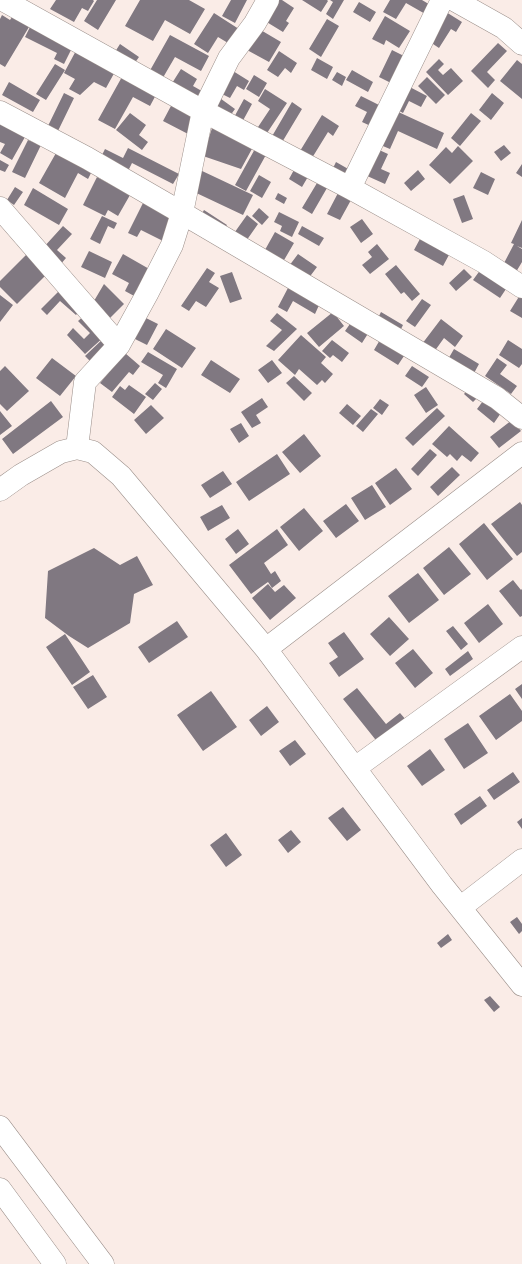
<!DOCTYPE html>
<style>
body{margin:0}
canvas{display:block;background:#faece7}
</style>
<canvas width="522" height="1264"></canvas>
<script>
const ctx = document.querySelector('canvas').getContext('2d');
ctx.lineJoin = 'round';
function fill(path, color) {
  ctx.fillStyle = color;
  ctx.fill(path, 'evenodd');
}
function shape(rows) {
  const path = new Path2D();
  for (const r of rows) {
    path.moveTo(r[0], r[1]);
    for (let i = 2; i < r.length; i += 2) path.lineTo(r[i], r[i + 1]);
  }
  return path;
}
function trace(path, color, width, dash) {
  ctx.strokeStyle = color;
  ctx.lineWidth = width;
  ctx.lineCap = dash ? 'butt' : 'round';
  ctx.setLineDash(dash || []);
  ctx.stroke(path);
}
const building = shape([
 [56,0,93,0,94,1,88,11,82,8,74,22,50,9],
 [97,0,116,0,98,30,84,21],
 [140,0,189,0,205,9,190,34,165,20,153,41,125,26],
 [231,0,247,0,235,23,222,16],
 [279,0,282,0,294,8,286,21,289,23,283,32,265,21],
 [302,0,327,0,328,1,321,12],
 [330,0,344,0,333,19,326,14,333,2],
 [390,0,422,0,432,6,427,15,406,3,396,19,383,12],
 [359,2,376,12,370,22,353,12],
 [446,12,462,22,456,32,451,29,439,48,427,40],
 [214,13,242,31,233,46,218,37,208,53,194,44],
 [2,15,10,20,12,17,29,27,5,67,0,64,0,19],
 [385,16,410,31,399,48,386,40,384,45,372,39],
 [327,19,339,26,321,57,309,49],
 [30,27,72,48,64,64,54,59,57,53,25,37],
 [259,29,281,42,269,62,247,50],
 [170,35,209,56,201,71,175,57,161,81,148,74],
 [498,43,507,51,487,72,495,80,488,88,471,71],
 [120,44,139,57,132,67,113,55],
 [78,47,117,68,106,88,94,82,80,95,69,89,75,79,64,73],
 [392,50,404,56,391,83,379,77],
 [279,51,297,63,291,73,285,68,278,77,267,70],
 [317,58,333,67,327,79,311,70],
 [439,59,444,64,438,70,443,75,451,68,463,81,448,95,426,72],
 [517,60,522,64,522,99,500,81],
 [55,64,65,70,46,100,36,94],
 [181,69,197,79,193,86,207,94,200,106,169,88],
 [352,70,373,82,368,92,346,80],
 [233,71,249,81,244,90,237,86,230,98,220,93],
 [337,72,346,77,342,86,332,80],
 [123,75,157,93,150,106,133,97,115,129,98,120],
 [254,75,267,83,259,97,246,89],
 [427,77,445,95,436,104,418,86],
 [9,82,40,100,33,112,2,95],
 [404,84,427,96,421,107,409,101,403,113,392,107],
 [265,89,287,103,265,136,256,130,270,109,258,101],
 [64,93,74,98,57,133,47,128],
 [492,93,504,103,491,120,479,110],
 [217,96,235,109,227,120,208,107],
 [361,96,385,108,375,128,362,122,367,112,355,106],
 [244,99,252,104,240,126,232,121],
 [292,102,302,109,281,144,271,138],
 [172,104,195,116,190,135,163,121],
 [394,110,444,133,437,149,398,131,390,149,378,144],
 [130,113,146,125,139,135,148,142,142,150,116,130],
 [471,113,481,121,460,146,451,138],
 [322,115,339,126,333,136,328,132,312,158,300,151],
 [0,124,25,137,12,160,0,153,5,144,0,142],
 [213,125,253,147,241,169,203,156],
 [28,140,41,145,25,178,12,172],
 [504,145,511,153,501,161,494,152],
 [458,146,473,161,450,184,429,165,446,147,452,153],
 [256,147,267,153,246,191,235,185],
 [128,148,179,174,173,184,132,163,126,175,99,161,105,149,123,158],
 [377,149,388,154,381,169,390,173,385,184,365,175],
 [56,153,91,173,88,179,78,173,65,198,39,183],
 [0,160,9,165,5,172,0,170],
 [336,162,350,170,345,179,331,172],
 [522,164,522,177,516,173],
 [295,168,309,175,302,187,289,179],
 [200,170,253,195,243,215,190,190],
 [418,170,425,179,411,191,404,183],
 [481,172,495,179,488,195,473,188],
 [259,175,271,182,262,198,250,191],
 [97,177,130,195,118,216,108,210,105,216,83,205],
 [317,183,327,188,312,214,302,208],
 [15,187,23,192,14,205,7,200],
 [33,188,68,209,59,225,24,205],
 [278,193,287,198,284,204,275,199],
 [338,193,351,200,340,220,327,214],
 [464,195,473,219,462,223,453,199],
 [144,201,177,218,165,242,141,230,137,237,128,233],
 [259,208,269,217,262,225,252,216],
 [204,210,227,225,223,232,200,217],
 [279,212,299,222,292,237,280,231,282,226,274,222],
 [247,215,258,224,244,244,232,236],
 [102,216,117,223,114,229,108,226,100,244,90,239],
 [362,219,373,234,361,243,350,227],
 [522,220,522,248,517,246,522,249,522,262,516,272,503,265,514,244,511,243],
 [63,226,72,234,57,250,66,258,60,265,43,248],
 [302,226,324,238,319,246,298,234],
 [275,232,294,243,280,267,261,257],
 [421,237,450,253,443,266,414,250],
 [377,244,389,259,370,274,362,265,372,257,368,252],
 [89,251,112,262,105,278,81,267],
 [28,253,48,273,17,304,0,287,0,281],
 [123,254,151,270,136,297,125,291,129,283,112,274],
 [298,254,317,267,308,279,289,266],
 [396,265,420,294,412,301,404,292,401,294,385,274],
 [207,268,215,273,209,282,219,288,206,307,196,301,189,311,181,306],
 [464,269,472,277,456,291,449,283],
 [481,269,508,286,500,298,473,280],
 [232,272,242,299,230,303,220,276],
 [104,284,124,304,108,320,91,306],
 [289,286,320,303,315,314,293,301,287,312,278,307],
 [62,288,83,307,76,315,60,301,47,315,41,309],
 [0,295,13,305,0,322],
 [520,295,522,297,522,318,510,311],
 [422,299,431,305,415,327,406,321],
 [333,312,344,326,319,347,307,333],
 [381,312,403,325,399,333,377,320],
 [277,313,297,329,274,351,266,346,282,330,270,321],
 [85,315,105,336,85,354,67,335,73,328,84,339,90,333,78,321],
 [144,317,158,324,147,345,133,338],
 [441,319,463,336,455,347,444,338,434,352,422,344],
 [352,321,369,332,362,343,345,331],
 [166,329,196,348,182,368,153,349],
 [301,335,326,357,321,363,333,374,325,383,322,380,317,385,299,369,295,375,278,360],
 [106,336,115,345,94,365,85,356],
 [381,338,406,353,398,365,374,350],
 [332,340,349,353,342,362,333,355,330,358,322,351],
 [508,340,522,349,522,364,519,368,499,355],
 [454,349,479,364,473,375,447,361],
 [148,352,177,369,166,388,158,383,163,375,141,362],
 [125,353,140,366,133,375,129,372,112,392,100,383],
 [52,358,76,376,60,396,36,378],
 [497,358,507,365,500,374,517,386,511,394,485,376],
 [211,360,240,379,230,393,201,375],
 [272,360,282,373,268,383,258,370],
 [5,366,29,391,7,411,0,404,0,371],
 [412,366,429,377,422,387,405,376],
 [294,376,312,393,304,401,286,383],
 [155,383,162,389,153,400,145,394],
 [129,385,146,397,134,414,112,397,120,386,125,390],
 [426,387,438,405,426,413,414,395],
 [469,388,479,396,473,402,464,394],
 [486,397,503,410,494,423,477,409],
 [262,398,268,407,256,415,261,423,252,428,241,412],
 [380,399,389,405,382,415,373,408],
 [51,401,63,417,13,454,2,439],
 [347,404,361,416,353,425,339,413],
 [151,405,164,418,146,434,134,420],
 [437,408,445,416,413,446,405,438],
 [371,409,378,414,363,432,356,426],
 [0,411,12,426,0,435],
 [512,420,521,431,499,448,490,437],
 [241,423,249,436,239,443,230,429],
 [449,426,479,453,471,462,462,455,457,461,450,454,447,457,432,444],
 [304,434,321,456,300,473,282,452],
 [430,449,437,455,418,476,411,469],
 [277,454,290,474,249,501,236,482],
 [452,467,460,475,438,496,430,487],
 [396,468,412,489,390,505,375,483],
 [223,471,232,484,210,498,201,485],
 [372,485,386,507,365,520,351,498],
 [520,502,522,505,522,552,517,556,491,524],
 [346,504,359,521,336,538,323,521],
 [222,505,230,518,208,531,200,517],
 [304,508,323,531,299,551,280,527],
 [484,523,513,559,487,580,459,544],
 [238,529,249,544,236,554,225,539],
 [277,529,288,545,264,563,271,574,275,571,281,581,272,588,268,582,251,594,229,565],
 [449,547,471,574,444,595,423,568],
 [94,548,120,565,137,556,153,585,134,594,130,623,88,648,69,636,45,618,48,571],
 [418,573,439,600,409,623,388,596],
 [513,580,521,590,522,589,522,616,520,617,499,591],
 [268,584,275,592,284,585,296,598,270,620,252,598],
 [488,604,503,624,479,643,464,623],
 [389,617,409,639,390,656,370,634],
 [177,621,188,637,149,663,138,647],
 [453,626,468,644,461,650,446,631],
 [344,632,364,659,339,677,329,663,338,657,328,643],
 [65,634,90,672,72,685,46,647],
 [413,649,433,673,415,688,395,663],
 [468,651,473,659,450,676,445,669],
 [93,675,107,697,88,709,73,687],
 [522,684,522,699,515,689],
 [357,688,386,724,400,713,407,721,379,744,343,699],
 [211,691,237,727,203,751,177,715],
 [510,694,522,711,522,721,496,740,479,716],
 [267,706,279,722,261,736,249,720],
 [468,723,488,753,464,769,444,739],
 [295,740,306,754,290,766,279,751],
 [430,749,445,770,422,786,407,766],
 [513,772,520,782,494,800,487,790],
 [480,796,487,806,461,825,454,814],
 [343,807,361,830,347,841,328,818],
 [522,818,522,829,517,822],
 [291,830,301,842,288,853,278,840],
 [226,833,242,855,226,867,210,845],
 [517,917,522,924,522,931,519,934,510,922],
 [448,934,452,940,441,948,437,943],
 [490,996,500,1007,494,1012,484,1000]
]);
const minor = shape([
 [3,0,203,111,350,188,484,262,522,287],
 [454,0,504,28,522,44],
 [0,112,87,158,182,213,497,398,522,418],
 [350,188,442,0],
 [0,208,119,345],
 [77,448,85,382,119,345,147,294,172,245,182,213,203,111,229,58,255,23,268,0],
 [0,490,21,475,61,452,77,448,93,452,121,476,266,649,442,885,522,985],
 [266,649,522,453],
 [355,768,522,647],
 [461,907,522,860]
]);
const secondary = shape([
 [0,1127,103,1264],
 [0,1189,55,1264]
]);
fill(building, '#807881');
trace(minor, '#9b8f8a', 23);
trace(secondary, '#9b8f8a', 23);
trace(minor, '#fff', 22);
trace(secondary, '#fff', 22);
</script>
